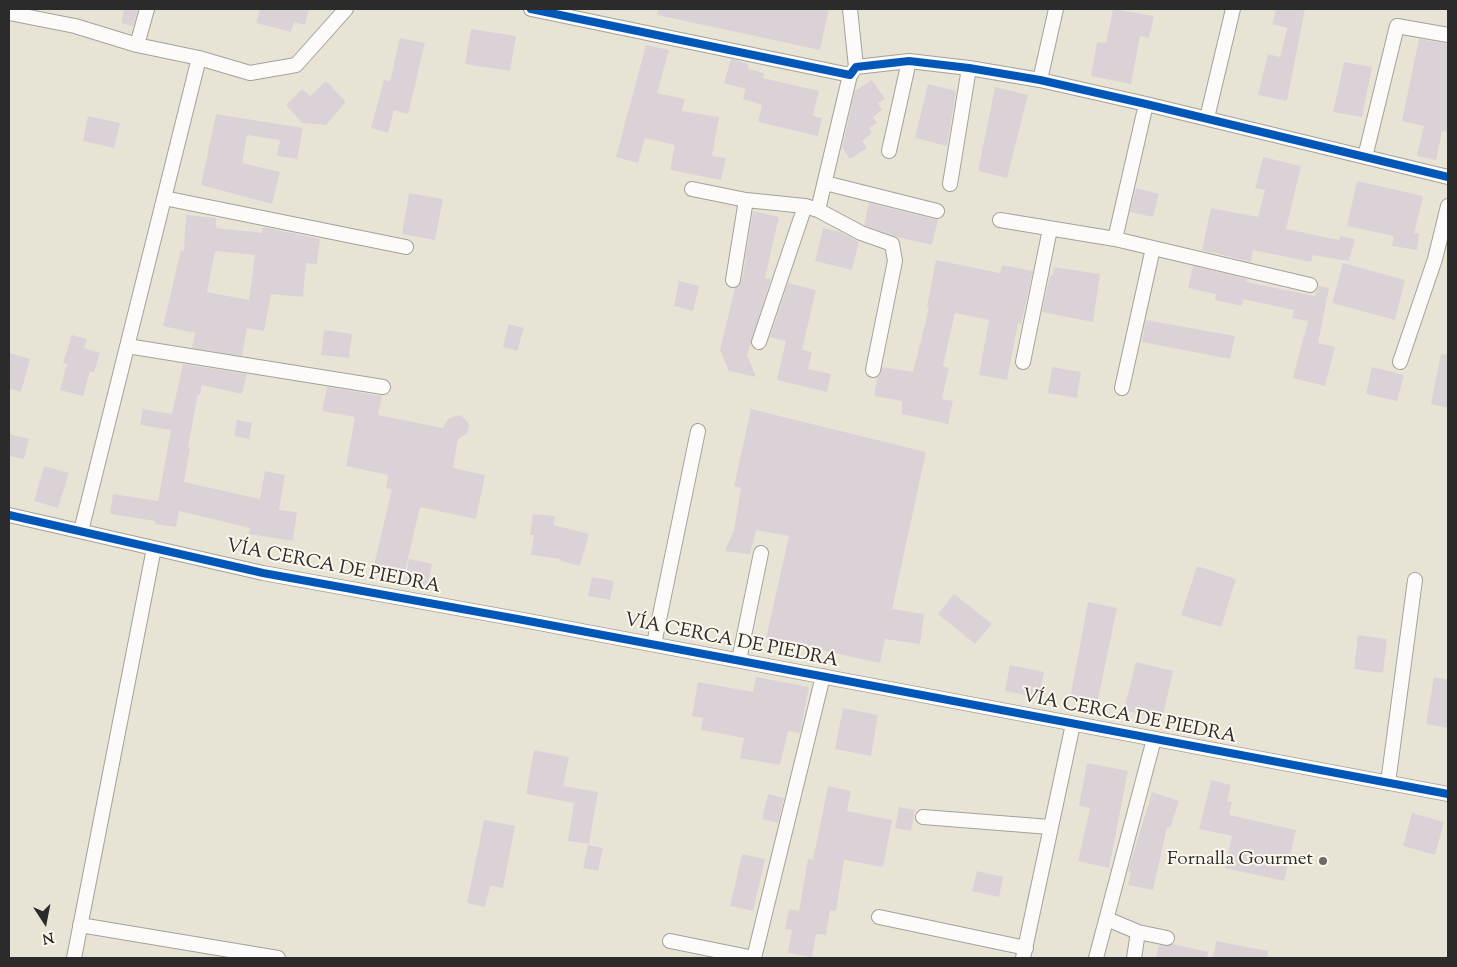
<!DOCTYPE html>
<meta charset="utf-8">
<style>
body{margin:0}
#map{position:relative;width:1457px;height:967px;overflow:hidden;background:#e8e4d5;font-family:"Sorts Mill Goudy",serif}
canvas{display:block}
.frame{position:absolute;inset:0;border:10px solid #2b2b2b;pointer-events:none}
.north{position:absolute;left:20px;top:897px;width:50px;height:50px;-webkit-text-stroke:4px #fbf7ec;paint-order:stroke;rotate:169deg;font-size:14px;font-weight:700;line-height:20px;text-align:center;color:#2b2b2b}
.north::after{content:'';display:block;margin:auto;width:18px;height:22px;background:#2b2b2b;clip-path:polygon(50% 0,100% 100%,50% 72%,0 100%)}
</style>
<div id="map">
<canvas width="1457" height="967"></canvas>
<div class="frame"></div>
<div class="north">N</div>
</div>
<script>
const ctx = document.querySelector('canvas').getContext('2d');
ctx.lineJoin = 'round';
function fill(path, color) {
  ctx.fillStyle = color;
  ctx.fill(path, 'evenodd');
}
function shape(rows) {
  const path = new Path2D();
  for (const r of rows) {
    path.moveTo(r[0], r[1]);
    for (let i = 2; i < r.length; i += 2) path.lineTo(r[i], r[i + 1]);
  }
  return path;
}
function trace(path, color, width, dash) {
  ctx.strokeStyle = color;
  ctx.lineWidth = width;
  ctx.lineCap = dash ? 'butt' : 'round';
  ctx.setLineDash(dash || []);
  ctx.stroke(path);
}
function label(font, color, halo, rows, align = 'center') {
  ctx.font = font + ' "Sorts Mill Goudy",serif';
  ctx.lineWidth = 4;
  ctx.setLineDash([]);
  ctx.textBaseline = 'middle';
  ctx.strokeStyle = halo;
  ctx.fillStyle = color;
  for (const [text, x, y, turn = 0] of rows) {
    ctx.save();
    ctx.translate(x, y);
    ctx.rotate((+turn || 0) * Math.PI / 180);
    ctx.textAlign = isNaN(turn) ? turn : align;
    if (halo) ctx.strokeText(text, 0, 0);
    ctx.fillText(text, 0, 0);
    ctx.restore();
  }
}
const building = shape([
 [124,9,138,9,133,26,121,23],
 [260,9,309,9,305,25,294,22,291,32,256,23],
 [658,9,829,9,820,50,657,15],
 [1113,9,1154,16,1149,38,1140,36,1131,84,1091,76,1097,42,1106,43],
 [1276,9,1305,9,1287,101,1258,95,1268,54,1280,57,1287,28,1272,24],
 [471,29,516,36,510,71,465,64],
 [400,38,425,43,408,114,394,110,388,133,371,128,384,80,390,81],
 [1419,39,1448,44,1448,132,1442,131,1436,160,1417,156,1424,126,1402,121],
 [646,45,669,50,657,93,685,99,682,111,719,117,712,156,726,158,721,180,670,170,675,145,645,138,638,163,616,157],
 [731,59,749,64,748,69,764,73,763,78,819,91,813,116,822,118,818,136,758,122,762,105,743,99,746,89,724,83],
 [1344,62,1372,67,1362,117,1333,112],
 [872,80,885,99,878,103,882,110,873,117,877,123,869,128,872,133,862,141,867,148,850,159,842,147,855,91],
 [326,81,346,102,326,125,302,123,286,105,302,89,310,96],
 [928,84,956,91,947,146,915,138],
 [995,87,1028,95,1007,178,978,171],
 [216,114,303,128,297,159,277,156,280,140,247,135,242,163,280,172,272,204,201,185],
 [88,116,120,123,114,148,83,141],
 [1263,157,1301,166,1286,229,1339,240,1340,236,1355,239,1349,261,1313,255,1311,262,1253,250,1251,262,1202,250,1211,208,1258,217,1265,190,1255,188],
 [1357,181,1423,196,1414,233,1419,234,1417,250,1392,246,1394,236,1347,226],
 [1136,188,1159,194,1153,217,1130,212],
 [409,193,443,199,435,240,402,234],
 [869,203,938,220,932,245,897,237,864,225],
 [753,211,779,217,765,278,771,279,747,355,756,377,729,371,720,350,735,288,742,281],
 [186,215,216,218,216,228,262,233,263,227,320,239,317,264,306,263,303,297,271,294,264,331,247,328,242,356,192,348,195,333,163,326,181,250,184,251],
 [215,251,255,255,249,300,207,292],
 [823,228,840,232,859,242,852,270,815,261],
 [936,260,1000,273,1002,265,1033,271,1021,324,1018,323,1007,380,979,375,989,320,955,313,943,366,949,368,942,399,953,401,948,424,902,414,902,401,874,396,877,378,882,367,913,372,929,308,927,307],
 [1343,263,1405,280,1395,320,1332,303],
 [1193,266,1247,279,1246,282,1315,296,1319,286,1329,288,1318,343,1335,347,1325,386,1293,378,1308,321,1292,318,1294,310,1243,299,1242,306,1215,300,1216,294,1188,288],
 [1054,267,1100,274,1093,322,1042,312,1050,275,1053,275],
 [679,281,699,286,693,311,674,306],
 [788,283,816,290,802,350,812,352,808,369,831,374,827,392,777,380,786,341,770,337],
 [1146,320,1235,336,1230,359,1142,342],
 [509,324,524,328,517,351,503,347],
 [324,330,352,334,349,358,321,355],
 [72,335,87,339,84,348,100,353,94,373,90,371,83,396,60,390,67,364,63,363],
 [9,353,30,359,21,392,9,388],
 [1441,354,1448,355,1448,408,1431,404],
 [183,364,247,374,242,394,202,385,200,395,198,394,188,447,190,448,184,482,260,499,265,471,285,475,279,510,297,512,293,541,249,534,250,528,179,511,176,527,155,524,155,521,110,514,113,494,158,501,171,430,140,425,143,409,172,414],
 [1052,367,1081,372,1077,398,1048,393],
 [1372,367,1404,375,1397,401,1366,394],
 [327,387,382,396,378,415,443,428,448,419,459,415,463,417,469,424,467,434,458,439,453,468,485,475,476,519,420,507,405,571,374,565,392,489,386,488,388,475,346,466,355,417,322,411],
 [751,409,926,452,892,609,924,614,920,644,885,639,880,663,766,638,789,536,756,530,750,554,725,551,734,530,741,488,734,486],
 [237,420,252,423,249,439,234,436],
 [9,434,29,439,24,459,9,456],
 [44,466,69,473,58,508,34,501],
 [533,514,555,516,554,525,589,534,580,566,561,561,561,559,531,555,534,535,530,535],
 [409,559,432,564,428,586,405,582],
 [1197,566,1236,579,1221,627,1181,615],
 [592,577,614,581,610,600,588,596],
 [954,594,992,624,975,644,938,614],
 [1088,602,1117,608,1097,704,1070,699],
 [1358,635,1387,639,1383,673,1354,669],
 [1136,662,1173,671,1162,719,1124,710],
 [1010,665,1044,672,1039,698,1005,691],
 [756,677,809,687,800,733,788,731,780,765,740,758,744,738,701,730,703,718,692,716,698,682,753,692],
 [1434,677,1448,680,1448,728,1426,724],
 [843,708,878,715,871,756,835,749],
 [534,750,569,757,563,786,598,792,589,844,568,841,574,803,526,794],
 [1087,763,1128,771,1109,868,1078,861,1090,808,1079,806],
 [1211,780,1231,785,1227,801,1232,802,1229,815,1296,830,1284,881,1225,868,1232,836,1199,829],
 [828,786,851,791,847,811,892,820,883,867,844,860,836,911,830,910,826,935,816,934,812,957,788,953,792,930,785,929,789,909,799,911,808,859,813,860],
 [1152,792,1179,801,1170,828,1167,827,1153,890,1128,885,1131,872,1128,871],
 [768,794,784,798,778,823,762,819],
 [899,807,915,810,911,831,895,828],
 [1412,813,1444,822,1435,855,1403,846],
 [484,820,515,826,503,888,490,886,485,907,467,903],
 [588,845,603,848,598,871,583,868],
 [742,854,765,859,753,911,730,906],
 [977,871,1003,877,999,897,972,891],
 [1216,941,1268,951,1267,958,1213,958],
 [1173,944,1208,952,1207,958,1156,958,1159,945,1169,946]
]);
const street = shape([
 [531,9,850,75,856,67,909,61,969,68,1040,80,1146,104,1448,177],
 [850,9,856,67],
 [9,13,75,26,137,45,199,58,250,73,296,65,346,9],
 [137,45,147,9],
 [1040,80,1056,9],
 [1207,118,1233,9],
 [889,151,909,61],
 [1365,157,1397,26,1448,35],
 [825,183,937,211],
 [950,184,969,68],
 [692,189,746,200,805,206,818,210,861,233,892,244,895,261,873,370],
 [164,198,406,247],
 [818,210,850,75],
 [1000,220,1115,239,1310,285],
 [1115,239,1146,104],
 [733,280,746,200],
 [759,342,805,206],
 [127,346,383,387],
 [1023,362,1050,229],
 [1400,362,1435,259,1448,206],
 [1122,388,1153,248],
 [9,515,263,573,523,620,1448,794],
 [81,531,199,58],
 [654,644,698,431],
 [739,660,761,553],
 [1388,783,1415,580],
 [923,817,1050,827],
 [879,917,1026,948],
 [1107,919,1138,932,1167,938],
 [80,925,278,958],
 [670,941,754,958],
 [74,958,154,548],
 [754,958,823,676],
 [1023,958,1073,724],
 [1096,958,1154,739],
 [1134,958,1138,932]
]);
const cycleway = shape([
 [531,9,850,75,856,67,909,61,969,68,1040,80,1146,104,1448,177],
 [9,515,263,573,523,620,1448,794]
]);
const markers = [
 [1323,861,5,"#6d6c66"]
];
const streetNames = [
 ["VÍA CERCA DE PIEDRA",333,568,11],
 ["VÍA CERCA DE PIEDRA",731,642,11],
 ["VÍA CERCA DE PIEDRA",1129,718,11]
];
const poiNames = [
 ["Fornalla Gourmet",1313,861]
];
fill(building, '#dbd2d7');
trace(street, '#a4a199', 16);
trace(street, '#fcfbf9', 14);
trace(cycleway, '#0057b8', 8);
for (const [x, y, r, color] of markers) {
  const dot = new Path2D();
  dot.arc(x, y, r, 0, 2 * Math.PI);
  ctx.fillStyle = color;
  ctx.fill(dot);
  trace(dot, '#fbf7ec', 2);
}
label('19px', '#2b2b2b', '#fbf7ec', streetNames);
label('19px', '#2b2b2b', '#fbf7ec', poiNames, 'right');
</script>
